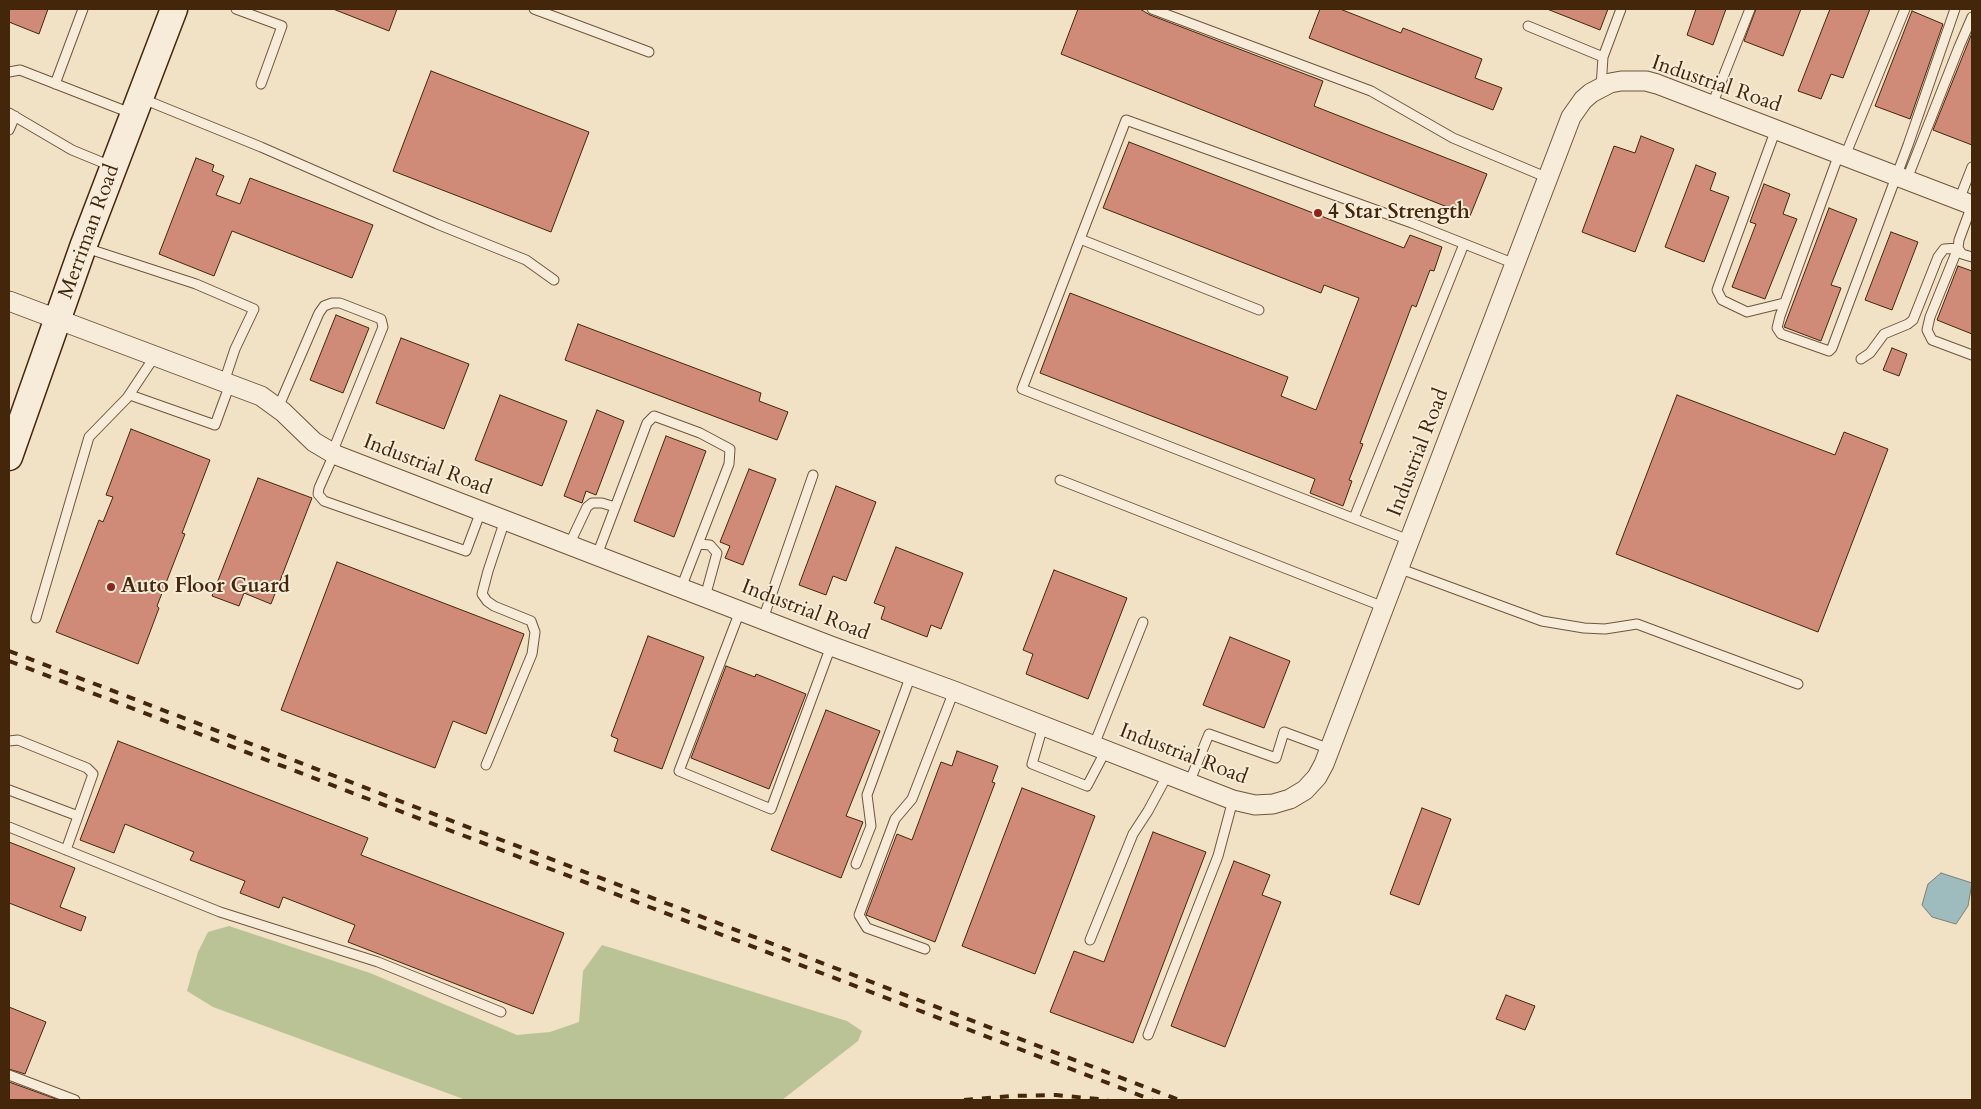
<!DOCTYPE html>
<style>
body{margin:0}
#map{position:relative;width:1981px;height:1109px;overflow:hidden;background:#f1e1c5;font-family:Cardo,serif}
canvas{display:block}
.frame{position:absolute;inset:0;border:10px solid #44270b;pointer-events:none}
</style>
<div id="map">
<canvas width="1981" height="1109"></canvas>
<div class="frame"></div>
</div>
<script>
const ctx = document.querySelector('canvas').getContext('2d');
ctx.lineJoin = 'round';
function fill(path, color) {
  ctx.fillStyle = color;
  ctx.fill(path, 'evenodd');
}
function shape(rows) {
  const path = new Path2D();
  for (const r of rows) {
    path.moveTo(r[0], r[1]);
    for (let i = 2; i < r.length; i += 2) path.lineTo(r[i], r[i + 1]);
  }
  return path;
}
function trace(path, color, width, dash) {
  ctx.strokeStyle = color;
  ctx.lineWidth = width;
  ctx.lineCap = dash ? 'butt' : 'round';
  ctx.setLineDash(dash || []);
  ctx.stroke(path);
}
function label(font, color, halo, rows, align = 'center') {
  ctx.font = font + ' Cardo,serif';
  ctx.lineWidth = 4;
  ctx.setLineDash([]);
  ctx.textBaseline = 'middle';
  ctx.strokeStyle = halo;
  ctx.fillStyle = color;
  for (const [text, x, y, turn = 0] of rows) {
    ctx.save();
    ctx.translate(x, y);
    ctx.rotate((+turn || 0) * Math.PI / 180);
    ctx.textAlign = isNaN(turn) ? turn : align;
    if (halo) ctx.strokeText(text, 0, 0);
    ctx.fillText(text, 0, 0);
    ctx.restore();
  }
}
const green = shape([
 [229,926,370,973,517,1035,550,1032,579,1022,583,971,602,945,847,1021,862,1031,858,1041,782,1100,466,1100,213,1007,187,991,198,952,208,932]
]);
const water = shape([
 [1941,873,1972,883,1968,906,1956,924,1932,917,1922,905,1928,884,1941,873]
]);
const building = shape([
 [9,9,48,9,39,34,9,22,9,9],
 [333,9,397,9,389,31,333,9],
 [1078,9,1140,9,1150,15,1323,81,1314,106,1487,174,1470,216,1061,54,1078,9],
 [1320,9,1340,9,1401,33,1403,28,1482,59,1475,78,1502,88,1493,110,1309,38,1320,9],
 [1547,9,1608,9,1600,30,1547,9],
 [1696,9,1726,9,1713,45,1687,35,1696,9],
 [1756,9,1801,9,1783,56,1744,41,1756,9],
 [1830,9,1870,9,1843,78,1831,74,1821,99,1798,91,1830,9],
 [1912,11,1943,24,1910,119,1875,106,1912,11],
 [1972,33,1972,145,1933,130,1972,33],
 [431,71,589,132,551,232,393,171,431,71],
 [1641,136,1674,149,1635,252,1582,232,1614,146,1635,153,1641,136],
 [1129,142,1404,248,1410,235,1442,247,1434,271,1430,270,1416,307,1412,305,1360,443,1363,444,1349,480,1352,481,1343,506,1310,493,1315,479,1040,373,1070,293,1288,377,1281,396,1316,410,1359,298,1324,285,1321,293,1103,208,1129,142],
 [196,158,214,165,212,171,224,176,216,195,240,204,250,178,373,225,352,278,232,231,214,276,159,254,196,158],
 [1696,165,1716,173,1710,190,1729,197,1704,262,1665,247,1696,165],
 [1764,184,1790,194,1783,214,1797,219,1765,299,1732,287,1756,224,1750,222,1764,184],
 [1829,208,1857,219,1831,285,1841,288,1821,341,1784,327,1829,208],
 [1891,232,1918,242,1892,310,1865,300,1891,232],
 [1958,266,1972,271,1972,334,1937,320,1958,266],
 [336,315,369,328,343,393,310,380,336,315],
 [578,324,761,393,759,401,788,412,777,440,565,360,578,324],
 [401,338,469,364,444,429,376,403,401,338],
 [1892,348,1907,354,1899,376,1883,370,1892,348],
 [500,395,567,421,542,486,475,460,500,395],
 [1677,395,1835,455,1844,432,1888,449,1818,632,1616,554,1677,395],
 [597,410,624,421,596,495,586,491,582,503,564,496,597,410],
 [131,429,210,460,182,533,185,534,157,606,159,608,138,664,56,632,99,520,103,522,113,497,106,495,131,429],
 [666,436,706,451,674,537,634,521,666,436],
 [749,469,776,479,743,565,725,558,730,546,720,542,749,469],
 [258,478,312,498,271,604,244,593,239,606,212,596,258,478],
 [836,486,876,502,846,581,833,576,826,595,799,585,836,486],
 [896,547,963,573,941,629,931,625,927,637,881,619,885,607,874,603,896,547],
 [337,562,524,634,486,734,453,721,435,768,281,710,337,562],
 [1054,570,1127,598,1088,699,1026,674,1033,654,1023,650,1054,570],
 [648,636,704,657,662,769,614,751,618,739,611,736,648,636],
 [1230,637,1290,661,1264,728,1203,705,1230,637],
 [726,666,755,677,756,674,806,694,769,789,691,758,726,666],
 [826,710,880,731,846,816,863,822,841,878,771,850,826,710],
 [118,741,368,838,361,855,564,933,533,1014,348,942,355,925,283,897,279,908,240,893,245,881,190,860,194,852,125,824,114,853,80,840,118,741],
 [957,751,998,766,992,782,995,783,935,942,866,915,897,834,912,840,941,762,952,766,957,751],
 [1022,788,1095,816,1035,974,962,946,1022,788],
 [1422,808,1451,819,1419,905,1390,894,1422,808],
 [1153,832,1206,852,1133,1043,1050,1012,1074,951,1104,962,1153,832],
 [9,842,75,868,60,907,86,917,81,931,9,903,9,842],
 [1234,861,1270,875,1262,895,1281,902,1225,1047,1171,1026,1234,861],
 [1506,995,1535,1006,1525,1030,1496,1019,1506,995],
 [9,1007,46,1022,25,1074,9,1069,9,1007],
 [9,1082,56,1099,55,1100,9,1100,9,1082]
]);
const service = shape([
 [236,9,282,26,261,84],
 [534,9,649,52],
 [1152,9,1371,91,1453,138,1548,178],
 [1528,26,1603,57],
 [9,72,20,70,133,114],
 [55,84,83,9],
 [1601,87,1603,57,1621,9],
 [143,99,261,147,437,224,526,260,554,280],
 [1712,105,1750,9],
 [9,113,72,150,111,166],
 [1776,129,1717,290,1722,300,1747,312,1784,303],
 [9,130,15,116],
 [1839,154,1780,316,1777,328,1781,334,1829,351,1832,348,1908,145,1955,9],
 [1845,156,1905,9],
 [1907,179,1959,47,1972,17],
 [1959,200,1972,167],
 [1972,205,1959,240,1958,248,1962,254,1972,257],
 [1080,239,1259,310],
 [86,248,196,284,254,309,235,349,224,382],
 [1861,359,1870,353,1884,334,1908,324,1913,320,1938,257,1944,249,1958,248,1930,317,1927,330,1932,340,1972,355],
 [130,395,215,425,230,384],
 [278,408,319,313,324,306,332,303,340,303,381,319,383,327,332,453],
 [334,454,319,488,318,494,324,501,466,551,481,511],
 [1060,480,1384,607],
 [1354,518,1464,244],
 [1409,540,1022,389,1126,120,1412,223,1515,264],
 [698,544,710,545,717,553,705,597],
 [569,545,587,507,592,503,602,503,615,507],
 [597,555,647,423,654,416,700,433,730,449,729,464,681,588],
 [1398,568,1542,621,1584,628,1605,629,1637,624,1798,684],
 [740,611,679,771,771,809,831,646],
 [36,618,89,437,127,398,155,356],
 [763,619,813,475],
 [1043,726,1032,764,1087,786,1106,750],
 [9,741,18,740,87,768,93,774,66,850],
 [1094,745,1143,622],
 [486,765,532,654,535,632,531,621,494,606,487,601,482,594,488,571,505,520],
 [1189,783,1209,734,1276,758,1284,732,1330,749],
 [9,790,78,816],
 [9,827,220,912,378,962,501,1012],
 [856,864,871,826,867,795,911,675],
 [1090,940,1133,834,1148,811,1168,774],
 [925,949,867,928,859,915,895,819,912,799,954,691],
 [1148,1035,1218,856,1233,800],
 [9,1075,75,1100]
]);
const minor = shape([
 [9,301,261,396,283,412,314,442,336,455,831,646,954,691,1233,800,1255,805,1273,804,1290,799,1305,790,1317,777,1324,764,1571,117,1583,100,1591,93,1610,83,1621,81,1646,81,1657,84,1972,205]
]);
const secondary = shape([
 [9,457,83,247,174,9]
]);
const rail = shape([
 [9,651,1179,1100],
 [9,661,1152,1100],
 [964,1100,1012,1096,1056,1095,1108,1100]
]);
const markers = [
 [1318,213,5,"#8f2418"],
 [111,587,5,"#8f2418"]
];
const streetNames = [
 ["Industrial Road",1716,85,19],
 ["Merriman Road",90,232,-70],
 ["Industrial Road",1419,453,-69],
 ["Industrial Road",427,466,21],
 ["Industrial Road",805,611,21],
 ["Industrial Road",1183,755,21]
];
const poiNames = [
 ["4 Star Strength",1328,213],
 ["Auto Floor Guard",121,587]
];
fill(green, '#bac395');
fill(water, '#9ebbbd');
trace(water, '#7a8076', 1);
fill(building, '#d08a78');
trace(building, '#44270b', 1);
trace(service, '#6f563a', 11);
trace(minor, '#6f563a', 21);
trace(secondary, '#44270b', 29);
trace(service, '#f6ecd9', 9);
trace(minor, '#f6ecd9', 19);
trace(secondary, '#f6ecd9', 26);
trace(rail, '#44270b', 4, [9, 9]);
for (const [x, y, r, color] of markers) {
  const dot = new Path2D();
  dot.arc(x, y, r, 0, 2 * Math.PI);
  ctx.fillStyle = color;
  ctx.fill(dot);
  trace(dot, '#f6ecd9', 2);
}
label('21px', '#44270b', '#f6ecd9', streetNames);
label('bold 21px', '#44270b', '#f6ecd9', poiNames, 'left');
</script>
